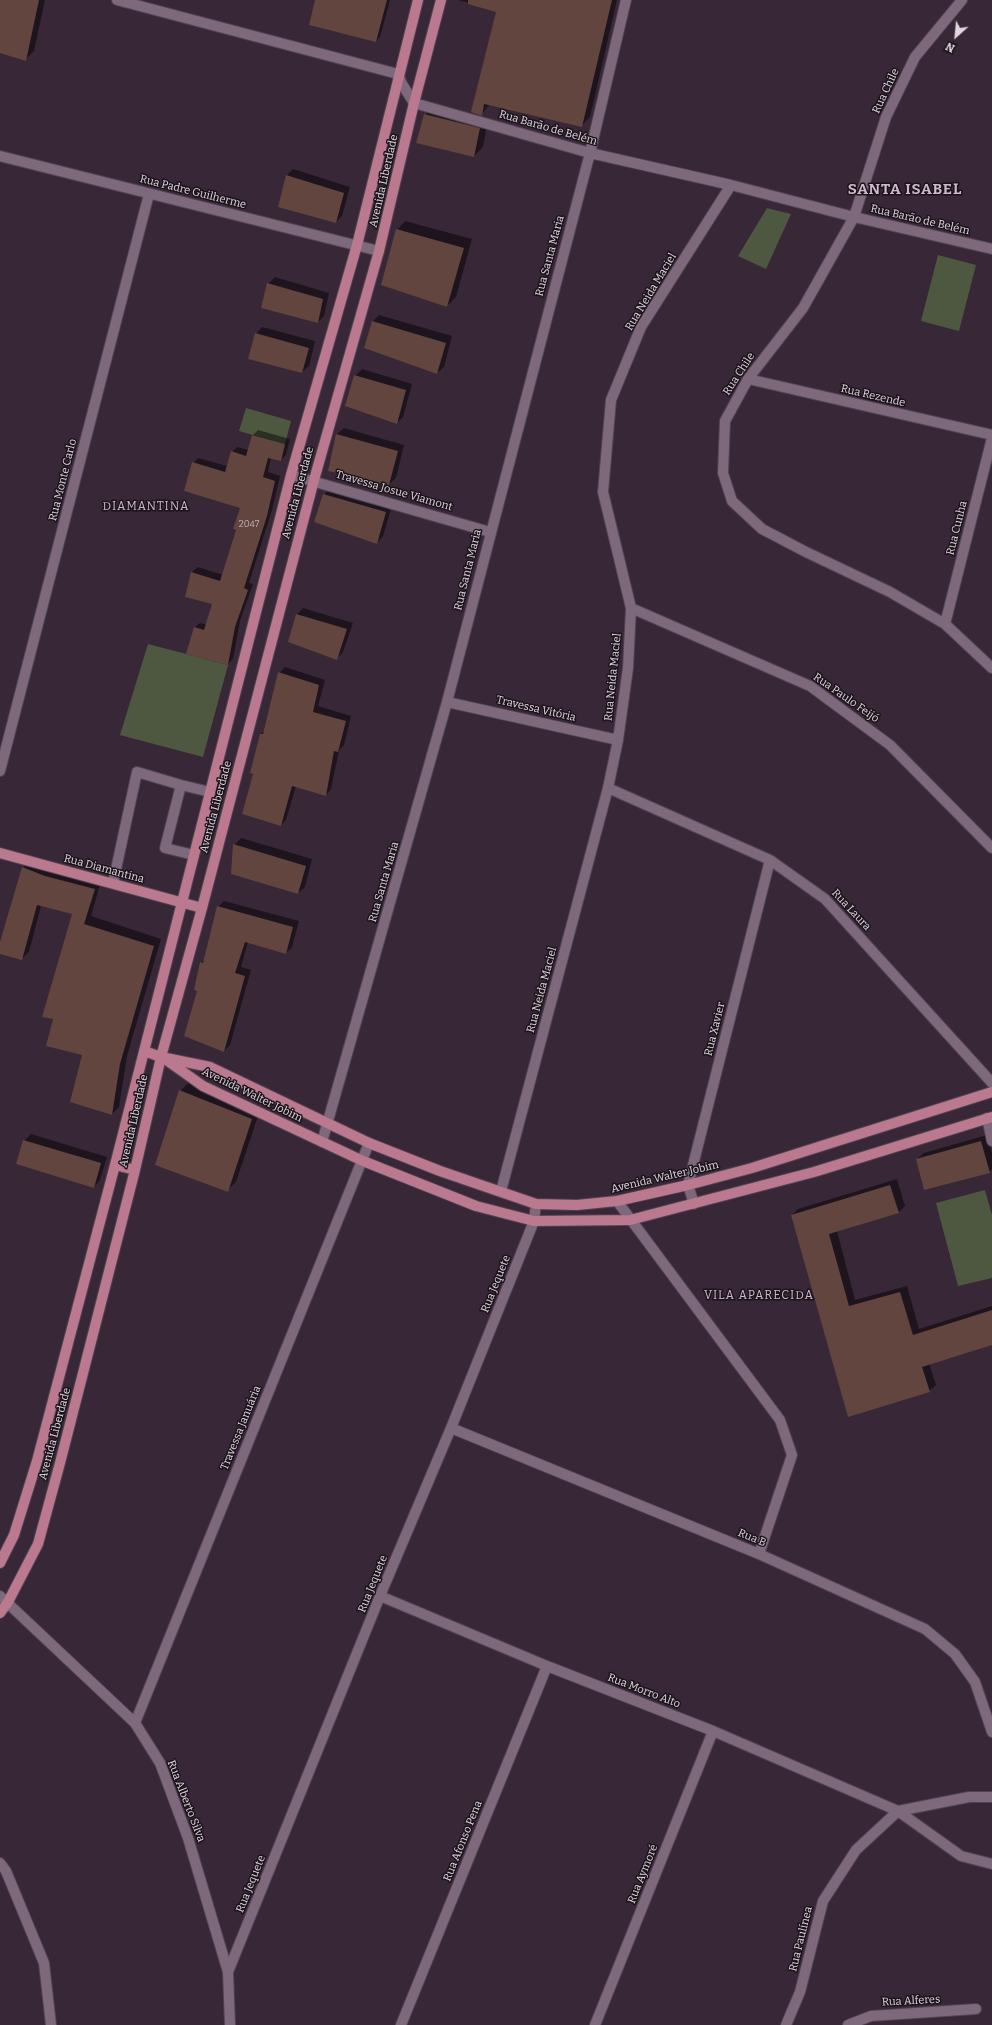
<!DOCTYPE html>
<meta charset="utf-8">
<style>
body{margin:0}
#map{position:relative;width:992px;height:2025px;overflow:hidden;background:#382737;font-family:Bitter,serif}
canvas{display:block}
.north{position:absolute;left:936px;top:16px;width:40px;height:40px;-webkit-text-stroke:3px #1b131a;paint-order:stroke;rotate:207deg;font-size:11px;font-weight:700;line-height:16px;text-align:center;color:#e1d6e0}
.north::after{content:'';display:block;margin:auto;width:14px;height:18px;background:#e1d6e0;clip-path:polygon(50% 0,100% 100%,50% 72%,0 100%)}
</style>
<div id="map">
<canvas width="992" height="2025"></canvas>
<div class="north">N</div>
</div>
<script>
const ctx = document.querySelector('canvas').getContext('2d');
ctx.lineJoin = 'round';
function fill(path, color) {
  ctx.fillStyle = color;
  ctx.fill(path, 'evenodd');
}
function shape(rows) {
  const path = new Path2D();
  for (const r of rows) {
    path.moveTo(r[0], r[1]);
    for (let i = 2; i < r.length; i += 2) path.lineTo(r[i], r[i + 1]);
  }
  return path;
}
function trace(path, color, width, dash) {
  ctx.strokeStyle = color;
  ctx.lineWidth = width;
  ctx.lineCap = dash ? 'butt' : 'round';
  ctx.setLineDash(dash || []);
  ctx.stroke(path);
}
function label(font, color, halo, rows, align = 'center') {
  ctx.font = font + ' Bitter,serif';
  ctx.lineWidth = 3;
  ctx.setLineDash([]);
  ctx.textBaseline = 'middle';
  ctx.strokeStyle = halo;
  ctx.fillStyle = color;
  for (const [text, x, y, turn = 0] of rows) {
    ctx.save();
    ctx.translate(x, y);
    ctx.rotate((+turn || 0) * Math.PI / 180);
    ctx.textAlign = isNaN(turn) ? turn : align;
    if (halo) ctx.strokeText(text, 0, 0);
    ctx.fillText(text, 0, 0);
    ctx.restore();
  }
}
const green = shape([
 [767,208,791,214,766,269,738,256],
 [938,255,976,265,959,331,921,321],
 [246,408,291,421,285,444,239,431],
 [148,644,228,665,203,757,120,735],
 [985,1190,992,1215,992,1278,958,1286,936,1203]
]);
const shadow = shape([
 [0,0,45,0,34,51,25,60,0,52],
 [316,0,390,0,380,37,376,41],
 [458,0,617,0,590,117,581,126,490,104,482,114,498,11],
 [434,106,488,120,483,147,474,156,425,115],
 [293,169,350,187,342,216,336,222,279,206,287,175],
 [405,221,472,239,456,297,447,306,397,230],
 [275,277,329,293,324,316,318,322,268,284],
 [379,315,452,336,444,367,437,373,373,321],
 [262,327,315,341,309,366,302,372,256,334],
 [362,369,412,384,403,417,397,423,355,376],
 [344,428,404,445,396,478,389,484,330,471,337,434],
 [258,430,290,439,286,455,281,460,271,458,268,472,280,476,272,510,249,583,253,584,240,621,233,659,228,664,194,628,200,623,207,625,213,604,186,596,192,572,198,567,223,575,237,529,241,507,193,463,198,458,227,466,232,452,237,447,249,450,252,436],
 [330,488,392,506,383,536,377,543,324,495],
 [303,608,353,623,343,652,336,659,296,615],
 [285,667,325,680,318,706,351,716,344,745,339,750,331,789,326,795,296,786,286,820,281,825,254,773,261,734,265,730,279,673],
 [241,838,312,859,305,887,298,893,234,845],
 [30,861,101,881,91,916,161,939,127,1056,119,1107,112,1114,83,1054,54,1019,73,913,41,906,29,952,21,959,0,953,0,945,23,868],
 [224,901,299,921,292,947,286,953,248,942,241,967,251,970,230,1045,224,1051,199,990,201,963,205,959,218,907],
 [189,1082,260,1110,236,1182,227,1190,180,1091],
 [31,1134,107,1157,100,1180,94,1187,24,1141],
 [987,1135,992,1153,992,1169,989,1172,917,1159,924,1153],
 [897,1179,905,1206,899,1212,837,1231,855,1300,907,1286,919,1329,992,1306,992,1344,929,1363,936,1385,929,1391,848,1415,792,1215,798,1209]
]);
const building = shape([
 [0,0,39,0,26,61,0,53],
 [315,0,387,0,376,42,309,25],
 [468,0,612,0,582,127,484,104,482,116,471,112,496,12,468,4],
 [424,114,480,128,474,157,416,143],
 [286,175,344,193,336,223,278,207],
 [396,229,464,248,447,307,381,285],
 [267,283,323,299,318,323,261,308],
 [372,321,446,343,437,374,364,348],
 [255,333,309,348,302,373,248,359],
 [354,375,406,390,397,424,345,406],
 [336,434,398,451,389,485,328,471],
 [252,435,285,444,281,461,268,458,263,477,275,481,267,516,244,588,248,590,235,627,228,665,186,654,194,627,204,630,212,604,185,597,191,572,220,581,236,530,233,529,240,508,184,491,192,462,225,472,231,451,246,456],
 [323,494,386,512,377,544,314,522],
 [296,614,347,629,337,660,288,642],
 [278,672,319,685,313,712,346,721,338,752,334,751,326,796,292,786,281,826,242,814,253,774,250,773,260,734,263,734],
 [233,844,306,866,298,894,231,874],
 [22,867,45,876,95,889,84,924,154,946,120,1064,112,1115,70,1102,82,1055,46,1046,53,1019,42,1017,72,914,37,905,22,960,0,954,0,942],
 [217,906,293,927,286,954,245,942,235,973,245,976,224,1052,184,1036,197,991,194,990,200,962,203,963],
 [179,1090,252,1119,228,1192,155,1165],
 [23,1140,101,1163,94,1188,16,1164],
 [981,1141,990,1173,924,1190,916,1159],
 [890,1185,899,1213,829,1234,849,1306,900,1292,913,1335,992,1310,992,1345,922,1367,930,1392,848,1417,791,1215]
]);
const minor = shape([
 [117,0,398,74,402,84,414,103,590,153,731,185,854,217,992,249],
 [962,0,915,57,886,117,854,217,803,308,748,379,725,421,723,473,732,501,762,529,806,552,890,592,945,624,992,668],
 [0,156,379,251],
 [748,379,992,435],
 [291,475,490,532],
 [631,608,810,686,890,745,992,848],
 [945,624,992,438],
 [447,702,618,740],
 [0,771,149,194],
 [608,788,770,860,825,899,992,1083],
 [194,855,165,848,181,785,210,792],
 [113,883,137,772,181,785],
 [987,1118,992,1141],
 [322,1142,447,702,590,153,626,0],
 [501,1191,608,788,618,740,628,668,631,608,603,492,611,400,641,327,731,185],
 [617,1201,780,1420,792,1455,759,1554],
 [694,1204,688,1185,770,860],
 [451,1428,759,1554,925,1629,955,1654,975,1682,992,1732],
 [0,1596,135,1723,160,1763,188,1838,228,1972,230,2025],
 [380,1596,547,1666,713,1731,898,1811,961,1856,992,1864],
 [135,1723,369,1143],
 [0,1863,6,1871,44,1963,51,2025],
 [228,1972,380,1596,451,1428,534,1221,536,1204],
 [401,2025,547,1666],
 [595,2025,713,1731],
 [786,2025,800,1992,823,1901,856,1850,898,1811,969,1797,992,1797],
 [848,2025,871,2016,976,2009]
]);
const major = shape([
 [0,853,202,908],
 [144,1051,161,1057,210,1067,369,1143,440,1171,536,1204,577,1205,617,1201,688,1185,752,1168,992,1092],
 [165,1059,203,1086,363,1161,476,1206,534,1221,630,1220,814,1172,992,1117],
 [115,1165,135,1170],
 [0,1563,14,1535,37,1461,115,1165,291,475,357,245,418,0],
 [0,1613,8,1602,38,1544,60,1463,135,1170,161,1057,202,908,314,480,379,251,414,103,441,0]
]);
const numberNames = [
 ["2047",249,524]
];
const streetNames = [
 ["Rua Chile",886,91,-65],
 ["Rua Barão de Belém",548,128,16],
 ["Avenida Liberdade",384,181,-77],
 ["Rua Padre Guilherme",193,192,14],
 ["Rua Barão de Belém",920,220,13],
 ["Rua Santa Maria",550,256,-75],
 ["Rua Neida Maciel",651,292,-59],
 ["Rua Chile",739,374,-57],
 ["Rua Rezende",873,396,13],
 ["Rua Monte Carlo",63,480,-76],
 ["Travessa Josue Viamont",394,491,16],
 ["Avenida Liberdade",298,493,-75],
 ["Rua Cunha",957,528,-76],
 ["Rua Santa Maria",468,570,-76],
 ["Rua Neida Maciel",613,677,-84],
 ["Rua Paulo Feijó",846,698,35],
 ["Travessa Vitória",536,709,13],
 ["Avenida Liberdade",216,807,-75],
 ["Rua Diamantina",104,869,15],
 ["Rua Santa Maria",384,882,-74],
 ["Rua Laura",851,910,47],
 ["Rua Neida Maciel",542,990,-75],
 ["Rua Xavier",715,1029,-76],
 ["Avenida Walter Jobim",252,1095,26],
 ["Avenida Liberdade",134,1121,-77],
 ["Avenida Walter Jobim",665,1177,-13],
 ["Rua Jequete",496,1284,-68],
 ["Travessa Januária",241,1428,-68],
 ["Avenida Liberdade",55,1434,-75],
 ["Rua B",752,1538,23],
 ["Rua Jequete",373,1584,-68],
 ["Rua Morro Alto",644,1691,21],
 ["Rua Alberto Silva",186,1801,69],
 ["Rua Afonso Pena",463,1841,-68],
 ["Rua Aymoré",643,1874,-68],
 ["Rua Jequete",251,1884,-68],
 ["Rua Paulínea",801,1939,-76],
 ["Rua Alferes",911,2001,-3]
];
const neighbourhoodNames = [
 ["DIAMANTINA",146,507],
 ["VILA APARECIDA",759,1296]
];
const districtNames = [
 ["SANTA ISABEL",905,190]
];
fill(green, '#4e5841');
fill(shadow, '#0007');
fill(building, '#61453e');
trace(minor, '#514350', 12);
trace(major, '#514350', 12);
trace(minor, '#7d697b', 10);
trace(major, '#ba798f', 10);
label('9px', '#c1b2b8', null, numberNames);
label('11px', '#e1d6e0', '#1b131a', streetNames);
ctx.letterSpacing = '1px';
label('12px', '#cfb9cd', '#1b131a', neighbourhoodNames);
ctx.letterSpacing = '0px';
ctx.letterSpacing = '1px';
label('bold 15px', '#cfb9cd', '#1b131a', districtNames);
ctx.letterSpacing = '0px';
</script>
